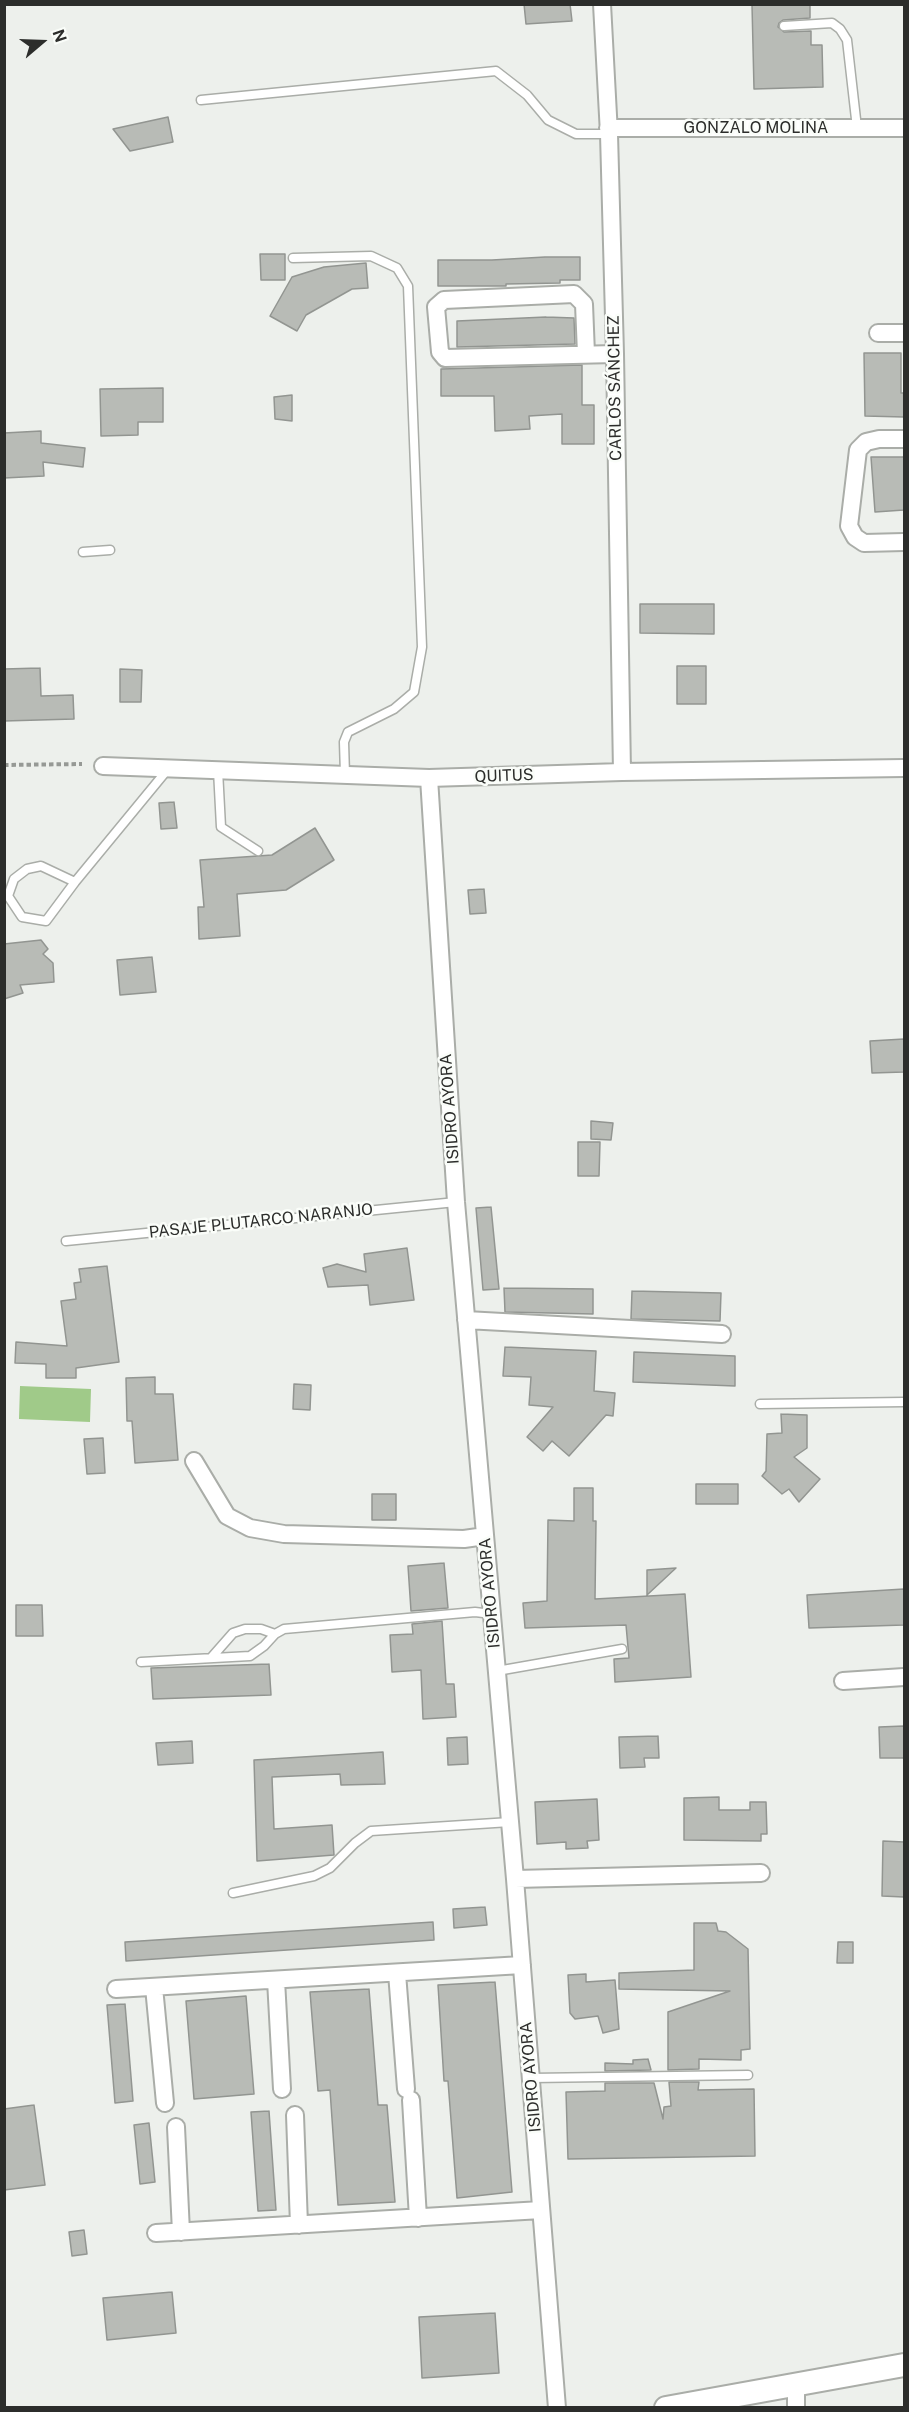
<!DOCTYPE html>
<meta charset="utf-8">
<style>
body{margin:0}
#map{position:relative;width:909px;height:2412px;overflow:hidden;background:#edf0ec;font-family:"Public Sans",sans-serif}
canvas{display:block}
.frame{position:absolute;inset:0;border:6px solid #2c2d2b;pointer-events:none}
.north{position:absolute;left:12px;top:12px;width:60px;height:60px;-webkit-text-stroke:4px #fafdf9;paint-order:stroke;rotate:71deg;font-size:16px;font-weight:700;line-height:24px;text-align:center;color:#2c2d2b}
.north::after{content:'';display:block;margin:auto;width:21px;height:27px;background:#2c2d2b;clip-path:polygon(50% 0,100% 100%,50% 72%,0 100%)}
</style>
<div id="map">
<canvas width="909" height="2412"></canvas>
<div class="frame"></div>
<div class="north">N</div>
</div>
<script>
const ctx = document.querySelector('canvas').getContext('2d');
ctx.lineJoin = 'round';
function fill(path, color) {
  ctx.fillStyle = color;
  ctx.fill(path, 'evenodd');
}
function shape(rows) {
  const path = new Path2D();
  for (const r of rows) {
    path.moveTo(r[0], r[1]);
    for (let i = 2; i < r.length; i += 2) path.lineTo(r[i], r[i + 1]);
  }
  return path;
}
function trace(path, color, width, dash) {
  ctx.strokeStyle = color;
  ctx.lineWidth = width;
  ctx.lineCap = dash ? 'butt' : 'round';
  ctx.setLineDash(dash || []);
  ctx.stroke(path);
}
function label(font, color, halo, rows, align = 'center') {
  ctx.font = font + ' "Public Sans",sans-serif';
  ctx.lineWidth = 5;
  ctx.setLineDash([]);
  ctx.textBaseline = 'middle';
  ctx.strokeStyle = halo;
  ctx.fillStyle = color;
  for (const [text, x, y, turn = 0] of rows) {
    ctx.save();
    ctx.translate(x, y);
    ctx.rotate((+turn || 0) * Math.PI / 180);
    ctx.textAlign = isNaN(turn) ? turn : align;
    if (halo) ctx.strokeText(text, 0, 0);
    ctx.fillText(text, 0, 0);
    ctx.restore();
  }
}
const green = shape([
 [20,1386,91,1389,90,1422,19,1419]
]);
const building = shape([
 [524,4,570,4,572,21,526,24,524,4],
 [810,4,810,18,783,20,779,23,778,27,784,32,811,31,811,45,822,45,823,87,754,89,752,5,810,4],
 [168,117,173,142,130,151,113,129,168,117],
 [260,254,285,254,285,280,261,280,260,254],
 [545,257,580,257,580,280,560,280,560,283,506,284,506,286,438,286,438,260,492,260,545,257],
 [366,263,368,288,352,289,306,315,297,331,270,316,292,277,324,267,366,263],
 [546,317,574,318,575,344,457,347,457,321,546,317],
 [864,353,901,353,901,393,904,393,904,417,865,416,864,353],
 [582,365,582,405,594,405,594,444,562,444,562,414,529,416,530,429,495,431,494,396,441,396,441,369,582,365],
 [163,388,163,422,138,422,138,435,101,436,100,389,163,388],
 [292,395,292,421,275,419,274,397,292,395],
 [41,431,41,443,85,448,83,467,43,462,44,476,4,478,4,433,41,431],
 [871,457,904,457,904,510,875,512,871,457],
 [640,604,714,604,714,634,640,633,640,604],
 [677,666,706,666,706,704,677,704,677,666],
 [40,668,41,696,73,695,74,719,4,721,4,669,40,668],
 [120,669,142,670,141,702,120,702,120,669],
 [174,802,177,828,161,829,159,803,174,802],
 [315,828,334,860,286,890,237,894,240,936,199,939,198,907,204,907,200,860,272,855,315,828],
 [484,889,486,913,470,914,468,890,484,889],
 [41,940,48,949,43,954,53,963,54,982,20,985,23,993,4,999,4,944,41,940],
 [152,957,156,992,120,995,117,960,152,957],
 [904,1039,904,1072,872,1073,870,1041,904,1039],
 [591,1121,613,1123,611,1140,591,1139,591,1121],
 [578,1142,600,1142,599,1176,578,1176,578,1142],
 [491,1207,499,1289,483,1290,476,1208,491,1207],
 [407,1248,414,1300,370,1305,368,1285,328,1287,323,1268,337,1264,366,1272,364,1254,407,1248],
 [107,1266,119,1362,76,1368,76,1378,46,1378,46,1364,15,1363,16,1342,67,1346,61,1301,76,1299,74,1283,81,1282,79,1269,107,1266],
 [504,1288,593,1289,593,1314,505,1312,504,1288],
 [632,1291,721,1293,720,1321,631,1319,632,1291],
 [505,1347,596,1351,594,1391,615,1393,613,1416,606,1415,569,1456,552,1441,543,1451,527,1437,553,1407,529,1405,531,1377,503,1376,505,1347],
 [634,1352,735,1356,735,1386,633,1382,634,1352],
 [155,1377,155,1394,173,1394,178,1460,135,1463,132,1421,127,1421,126,1378,155,1377],
 [294,1384,311,1385,310,1410,293,1409,294,1384],
 [781,1414,807,1415,807,1448,794,1457,820,1479,799,1502,789,1489,782,1494,762,1476,766,1471,767,1434,782,1433,781,1414],
 [103,1438,105,1473,87,1474,84,1439,103,1438],
 [696,1484,738,1484,738,1504,696,1504,696,1484],
 [574,1488,593,1488,593,1521,596,1521,595,1599,685,1594,691,1677,615,1682,614,1659,629,1658,626,1625,525,1628,523,1603,547,1601,548,1520,574,1521,574,1488],
 [372,1494,396,1494,396,1520,372,1520,372,1494],
 [444,1563,448,1608,411,1611,408,1566,444,1563],
 [676,1568,647,1595,647,1570,676,1568],
 [904,1589,904,1625,809,1628,807,1595,904,1589],
 [16,1605,42,1605,43,1636,16,1636,16,1605],
 [442,1621,446,1684,454,1684,456,1717,423,1719,421,1670,392,1672,390,1635,413,1634,412,1624,442,1621],
 [269,1664,271,1695,153,1699,151,1668,269,1664],
 [904,1726,904,1758,880,1758,879,1727,904,1726],
 [658,1736,659,1758,644,1758,645,1767,620,1768,619,1737,658,1736],
 [467,1737,468,1764,448,1765,447,1738,467,1737],
 [192,1741,193,1763,158,1765,156,1743,192,1741],
 [383,1752,385,1784,341,1785,340,1774,272,1777,274,1829,332,1825,334,1855,257,1861,254,1760,383,1752],
 [719,1797,719,1810,750,1810,750,1802,766,1802,767,1834,761,1834,761,1841,684,1840,684,1798,719,1797],
 [597,1799,599,1840,587,1841,588,1848,566,1849,566,1842,537,1844,535,1802,597,1799],
 [883,1841,904,1842,904,1897,882,1896,883,1841],
 [485,1907,487,1925,454,1928,453,1909,485,1907],
 [433,1922,434,1940,126,1961,125,1942,433,1922],
 [694,1923,716,1923,718,1931,726,1932,748,1949,750,2049,741,2050,741,2060,699,2059,699,2069,668,2070,668,2012,730,1991,619,1989,619,1973,694,1970,694,1923],
 [838,1942,853,1942,853,1963,837,1963,838,1942],
 [586,1974,586,1982,615,1980,619,2029,603,2033,598,2016,575,2019,570,2013,568,1975,586,1974],
 [495,1982,512,2192,457,2198,448,2081,444,2081,438,1985,495,1982],
 [369,1989,378,2105,387,2105,395,2202,338,2205,330,2090,318,2091,310,1992,369,1989],
 [246,1996,254,2094,194,2099,186,2001,246,1996],
 [125,2004,133,2101,115,2103,107,2005,125,2004],
 [648,2059,651,2070,605,2071,605,2063,633,2064,633,2060,648,2059],
 [669,2082,699,2082,698,2090,754,2089,755,2156,568,2159,566,2092,605,2091,605,2083,654,2083,663,2119,664,2107,671,2106,669,2082],
 [34,2105,45,2185,4,2190,4,2109,34,2105],
 [269,2111,276,2210,258,2211,251,2112,269,2111],
 [149,2123,155,2182,140,2184,134,2125,149,2123],
 [84,2230,87,2254,72,2256,69,2232,84,2230],
 [172,2292,176,2333,107,2340,103,2298,172,2292],
 [495,2313,499,2373,422,2378,419,2317,495,2313]
]);
const path = shape([
 [4,765,82,764]
]);
const lane = shape([
 [784,26,832,23,840,29,847,40,857,128],
 [201,100,496,71,527,95,548,120,576,134,609,134],
 [293,258,371,256,397,268,408,286,422,647,414,692,394,709,348,732,344,742,345,775],
 [83,552,110,550],
 [218,770,221,827,258,851],
 [75,882,41,866,27,869,14,879,8,896,22,917,46,921,75,882,168,769],
 [66,1241,456,1202],
 [760,1404,904,1402],
 [211,1658,233,1633,245,1629,261,1629,275,1634],
 [141,1662,250,1656,264,1646,275,1634,284,1629,475,1612,492,1614],
 [497,1671,622,1649],
 [233,1893,314,1876,330,1868,355,1843,371,1831,510,1822],
 [531,2078,748,2075]
]);
const street = shape([
 [602,4,609,134,615,354,622,772],
 [608,128,904,128],
 [878,333,904,333],
 [586,354,584,304,574,294,444,300,436,307,440,352,445,358,615,354],
 [904,439,879,439,866,442,858,450,849,526,855,537,864,543,904,542],
 [103,766,429,778,622,772,904,768],
 [429,778,456,1202,515,1879,557,2408],
 [466,1320,722,1334],
 [194,1461,227,1516,250,1528,284,1534,464,1539,485,1536],
 [843,1681,904,1677],
 [515,1879,761,1873],
 [397,1973,406,2089],
 [276,1980,282,2089],
 [154,1987,165,2103],
 [116,1989,522,1965],
 [411,2100,418,2218],
 [295,2115,299,2225],
 [176,2127,181,2232],
 [156,2233,541,2210],
 [796,2383,796,2408]
]);
const secondary = shape([
 [666,2408,904,2365]
]);
const streetNames = [
 ["GONZALO MOLINA",756,128],
 ["CARLOS SÁNCHEZ",615,388,-91],
 ["QUITUS",504,776,-2],
 ["ISIDRO AYORA",450,1109,-94],
 ["PASAJE PLUTARCO NARANJO",261,1221,-6],
 ["ISIDRO AYORA",490,1593,-95],
 ["ISIDRO AYORA",531,2077,-95]
];
fill(green, '#a0ca89');
fill(building, '#b8bbb6');
trace(building, '#929591', 1.5);
trace(lane, '#aaada8', 11);
trace(street, '#aaada8', 20);
trace(secondary, '#aaada8', 26);
trace(path, '#969995', 4, [4.5, 3]);
trace(lane, '#fff', 8);
trace(street, '#fff', 16);
trace(secondary, '#fff', 22);
label('16px', '#2c2d2b', '#fafdf9', streetNames);
</script>
